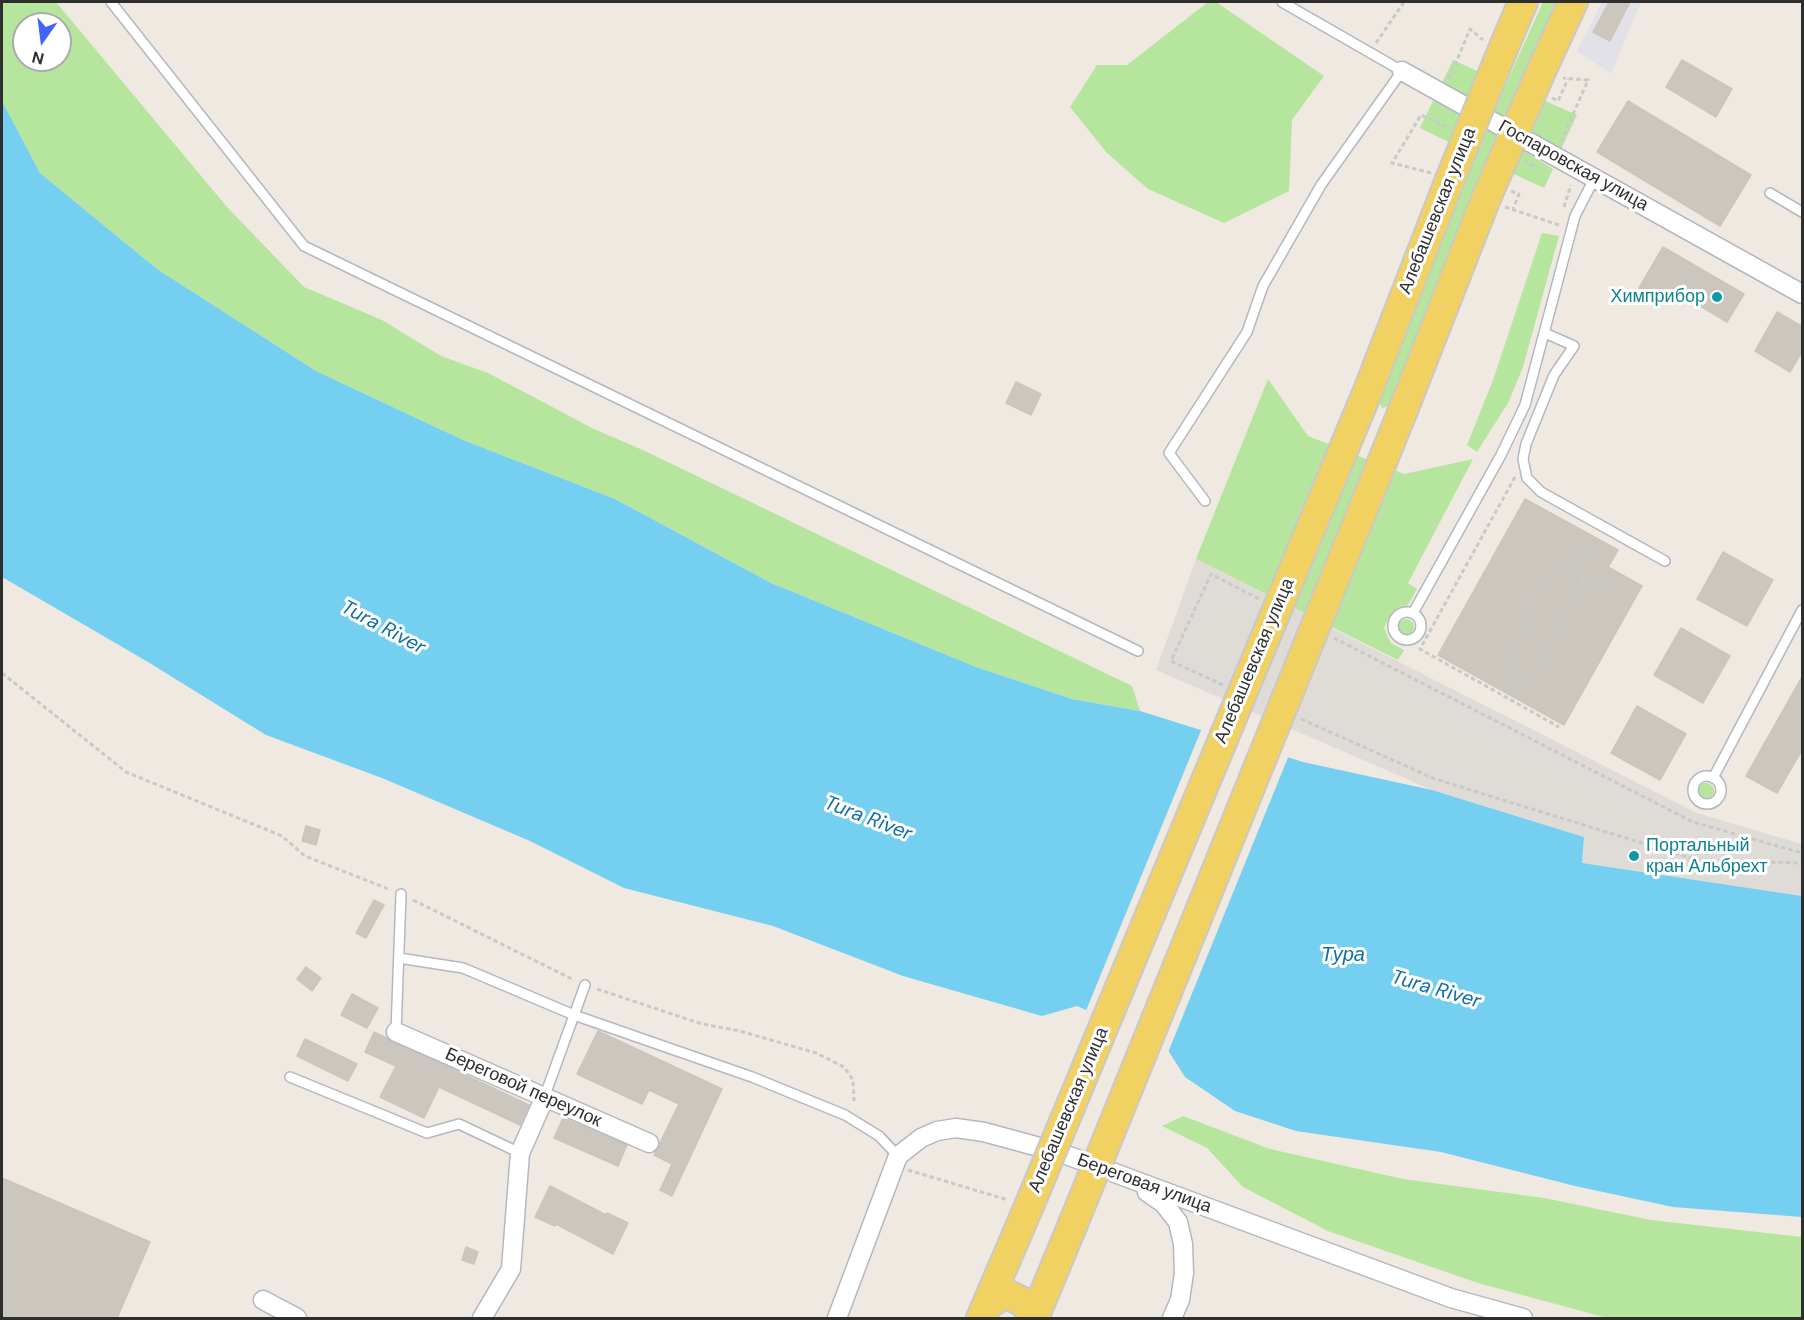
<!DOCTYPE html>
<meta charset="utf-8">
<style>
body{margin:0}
#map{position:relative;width:1804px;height:1320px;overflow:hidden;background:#efe9e1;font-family:"DM Sans",sans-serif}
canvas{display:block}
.frame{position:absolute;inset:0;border:3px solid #2e2e2e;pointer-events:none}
.north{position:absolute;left:12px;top:12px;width:60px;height:60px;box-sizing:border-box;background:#fff;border:2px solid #ababab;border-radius:50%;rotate:194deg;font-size:16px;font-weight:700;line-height:24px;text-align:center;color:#2e2e2e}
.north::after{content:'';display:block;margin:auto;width:21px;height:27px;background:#4264fb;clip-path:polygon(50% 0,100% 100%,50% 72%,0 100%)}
</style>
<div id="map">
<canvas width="1804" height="1320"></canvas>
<div class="frame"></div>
<div class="north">N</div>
</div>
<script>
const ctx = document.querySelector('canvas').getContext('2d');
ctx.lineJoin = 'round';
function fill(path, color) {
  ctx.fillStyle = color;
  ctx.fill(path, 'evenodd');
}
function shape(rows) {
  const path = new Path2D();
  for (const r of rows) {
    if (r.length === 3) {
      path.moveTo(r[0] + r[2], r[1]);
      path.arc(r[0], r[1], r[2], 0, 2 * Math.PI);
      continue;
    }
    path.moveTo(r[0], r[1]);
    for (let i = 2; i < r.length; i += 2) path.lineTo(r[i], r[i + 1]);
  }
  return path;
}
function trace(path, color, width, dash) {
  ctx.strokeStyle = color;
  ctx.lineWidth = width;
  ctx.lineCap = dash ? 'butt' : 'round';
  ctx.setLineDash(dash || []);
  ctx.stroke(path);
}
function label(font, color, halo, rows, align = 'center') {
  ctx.font = font + ' "DM Sans",sans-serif';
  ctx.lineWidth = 6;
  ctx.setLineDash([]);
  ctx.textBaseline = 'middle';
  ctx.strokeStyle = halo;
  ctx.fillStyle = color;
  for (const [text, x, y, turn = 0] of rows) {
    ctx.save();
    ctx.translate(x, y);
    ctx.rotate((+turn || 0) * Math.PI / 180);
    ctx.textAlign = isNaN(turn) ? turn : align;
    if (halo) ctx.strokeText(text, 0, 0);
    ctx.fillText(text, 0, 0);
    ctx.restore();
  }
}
const industrial = shape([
 [1602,2,1641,2,1611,74,1577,51]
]);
const green = shape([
 [2,2,56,2,227,207,304,287,382,320,441,356,488,373,594,429,645,451,1132,686,1140,711,1072,699,976,667,771,583,615,499,463,440,316,371,157,269,40,173,2,101],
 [24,24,60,24,60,60,24,60],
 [1208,2,1216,2,1324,76,1292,120,1289,191,1224,223,1148,189,1107,153,1070,107,1097,65,1127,65],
 [1543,2,1556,2,1518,89,1577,115,1561,149,1505,119,1498,135,1553,169,1544,188,1486,161,1389,406,1382,408,1379,401,1475,155,1420,128,1453,60,1506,84],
 [1542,233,1559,236,1523,367,1508,403,1477,452,1467,445,1493,380],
 [1268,379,1308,436,1404,474,1473,459,1408,583,1417,589,1408,605,1391,614,1384,628,1391,643,1404,650,1398,660,1196,559],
 [1406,627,8],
 [1706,791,8],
 [1183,1116,1270,1149,1403,1179,1544,1198,1651,1220,1802,1237,1802,1318,1607,1318,1478,1283,1328,1231,1243,1187,1207,1148,1162,1126]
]);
const plaza = shape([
 [1196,559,1697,813,1802,844,1802,896,1582,863,1584,837,1432,790,1156,670]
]);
const water = shape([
 [2,101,40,173,157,269,316,371,463,440,615,499,771,583,976,667,1072,699,1140,711,1303,762,1432,790,1584,837,1582,863,1802,896,1802,1217,1673,1207,1575,1186,1441,1152,1296,1131,1235,1111,1185,1077,1164,1044,1077,1006,1042,1016,903,976,773,926,624,888,530,841,382,778,266,735,148,662,2,577]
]);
const pier = shape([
 [1202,728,1289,755,1167,1055,1162,1046,1085,1013]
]);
const building = shape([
 [1609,2,1630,2,1610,41,1593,32,1609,2],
 [1682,60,1732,89,1716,117,1666,87,1682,60],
 [1628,101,1751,175,1720,226,1597,152,1628,101],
 [1663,247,1744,294,1727,322,1672,289,1664,302,1639,288,1663,247],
 [1777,312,1803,327,1803,350,1790,372,1755,351,1777,312],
 [1016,382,1041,394,1031,415,1006,403,1016,382],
 [1525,499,1618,550,1608,567,1642,586,1564,725,1438,655,1525,499],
 [1723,552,1773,580,1747,626,1697,599,1723,552],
 [1681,628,1730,656,1703,703,1654,675,1681,628],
 [1803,675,1803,748,1777,793,1746,776,1803,675],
 [1637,706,1686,734,1660,780,1611,753,1637,706],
 [306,826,320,830,316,845,302,841,306,826],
 [374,900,384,905,366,938,356,933,374,900],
 [306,967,321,978,312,991,297,979,306,967],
 [352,994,378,1008,367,1028,341,1015,352,994],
 [598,1031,722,1089,672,1196,660,1190,672,1164,654,1155,679,1104,649,1090,642,1104,577,1074,598,1031],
 [374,1032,529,1105,520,1125,439,1087,424,1118,380,1097,396,1066,365,1052,374,1032],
 [305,1039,357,1064,348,1081,297,1056,305,1039],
 [563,1118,627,1145,618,1166,554,1138,563,1118],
 [2,1178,150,1242,117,1318,2,1318,2,1178],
 [550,1186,606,1215,607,1213,628,1223,613,1254,556,1224,555,1226,535,1217,550,1186],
 [466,1247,478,1252,474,1264,462,1260,466,1247]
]);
const path = shape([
 [1376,43,1404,2],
 [1449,79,1470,29,1483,40],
 [1552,98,1558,101,1568,79],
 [1560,139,1562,140,1588,80,1563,78],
 [1524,161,1537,167],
 [1431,173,1392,163,1421,115,1450,128],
 [1511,191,1519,194,1513,209],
 [1505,207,1559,225],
 [1564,207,1571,185],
 [1515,477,1420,649,1559,727],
 [1567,559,1578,540,1594,549,1606,583],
 [1583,578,1567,559,1538,588,1533,618,1505,657,1520,681,1537,674,1562,614,1582,590,1583,578,1615,585],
 [1562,614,1571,621],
 [1334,638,1693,822,1802,853],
 [2,673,126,772,282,836,305,856,391,890],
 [1223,685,1171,661,1211,574,1259,599],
 [1506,687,1522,695],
 [1512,690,1520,681],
 [1301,719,1435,779,1697,860,1802,863],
 [413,900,574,980],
 [597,989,702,1024,740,1031,816,1053,844,1067,853,1080,854,1101],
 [908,1170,1008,1200]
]);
const lane = shape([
 [111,2,304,246,1138,651],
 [1770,193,1802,212],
 [1545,333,1574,346,1554,375,1526,444,1523,459,1527,478,1541,492,1665,561],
 [1205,501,1169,453,1247,332,1263,286,1321,185,1402,71,1282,2],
 [1407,626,14],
 [1413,613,1501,455,1525,405,1575,216,1594,179],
 [1707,790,14],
 [1713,778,1802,610],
 [399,958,463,968,574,1015,752,1077,845,1115,879,1136,898,1156],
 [396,1032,401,894],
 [290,1077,427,1133,459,1124,520,1153],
 [544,1098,585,985]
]);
const street = shape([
 [1402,71,1802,294],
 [396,1032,649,1143],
 [1147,1192,1164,1204,1178,1222,1183,1244,1184,1273,1180,1300,1172,1318],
 [263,1300,297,1318],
 [482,1318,511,1269,520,1153,544,1099],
 [837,1318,898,1156,921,1138,937,1131,956,1128,984,1132,1061,1153,1451,1298,1523,1318]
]);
const primary = shape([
 [1503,49,1523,2],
 [1543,67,1573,2],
 [1367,393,1449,182],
 [1404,408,1485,201],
 [987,1305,1001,1296,1011,1296,1023,1302,1029,1309,1032,1318],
 [981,1318,1029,1206],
 [1034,1318,1073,1224]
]);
const primaryBridge = shape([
 [1449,182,1503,49],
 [1485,201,1543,67],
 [1029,1206,1367,393],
 [1073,1224,1404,408]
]);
const markers = [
 [1717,297,6,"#0f9aa8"],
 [1634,856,6,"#0f9aa8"]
];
const streetNames = [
 ["Госпаровская улица",1573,166,29],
 ["Алебашевская улица",1438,211,-68],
 ["Алебашевская улица",1255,661,-67],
 ["Береговой переулок",523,1088,24],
 ["Алебашевская улица",1069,1110,-67],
 ["Береговая улица",1144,1184,20]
];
const cultureNames = [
 ["Химприбор",1705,297],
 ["Портальный",1646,846,"left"],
 ["кран Альбрехт",1646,867,"left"]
];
const waterNames = [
 ["Tura River",383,628,28],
 ["Tura River",868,819,21],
 ["Тура",1343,956],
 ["Tura River",1436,990,16]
];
fill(industrial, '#e3e1e8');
fill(green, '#b6e59e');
fill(plaza, '#dfdcd8');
fill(water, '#75cff0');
fill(pier, '#efe9e1');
fill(building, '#cbc7bf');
trace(building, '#cbc5ba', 1.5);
trace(lane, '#b4b7c1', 12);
trace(street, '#b4b7c1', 21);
trace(primary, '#c9c9c9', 32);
trace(path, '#c9c9c9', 3, [4.5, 3]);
trace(lane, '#fff', 9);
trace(street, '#fff', 18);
trace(primary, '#f2d163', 28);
trace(primaryBridge, '#c9c9c9', 32, []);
trace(primaryBridge, '#f2d163', 28);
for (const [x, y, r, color] of markers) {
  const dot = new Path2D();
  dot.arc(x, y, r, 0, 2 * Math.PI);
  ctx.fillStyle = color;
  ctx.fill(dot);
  trace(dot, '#fff', 2);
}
label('18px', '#2e2e2e', '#fff', streetNames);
label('18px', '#0d838f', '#fff', cultureNames, 'right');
label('italic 20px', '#0d6fa3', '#fff', waterNames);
</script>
